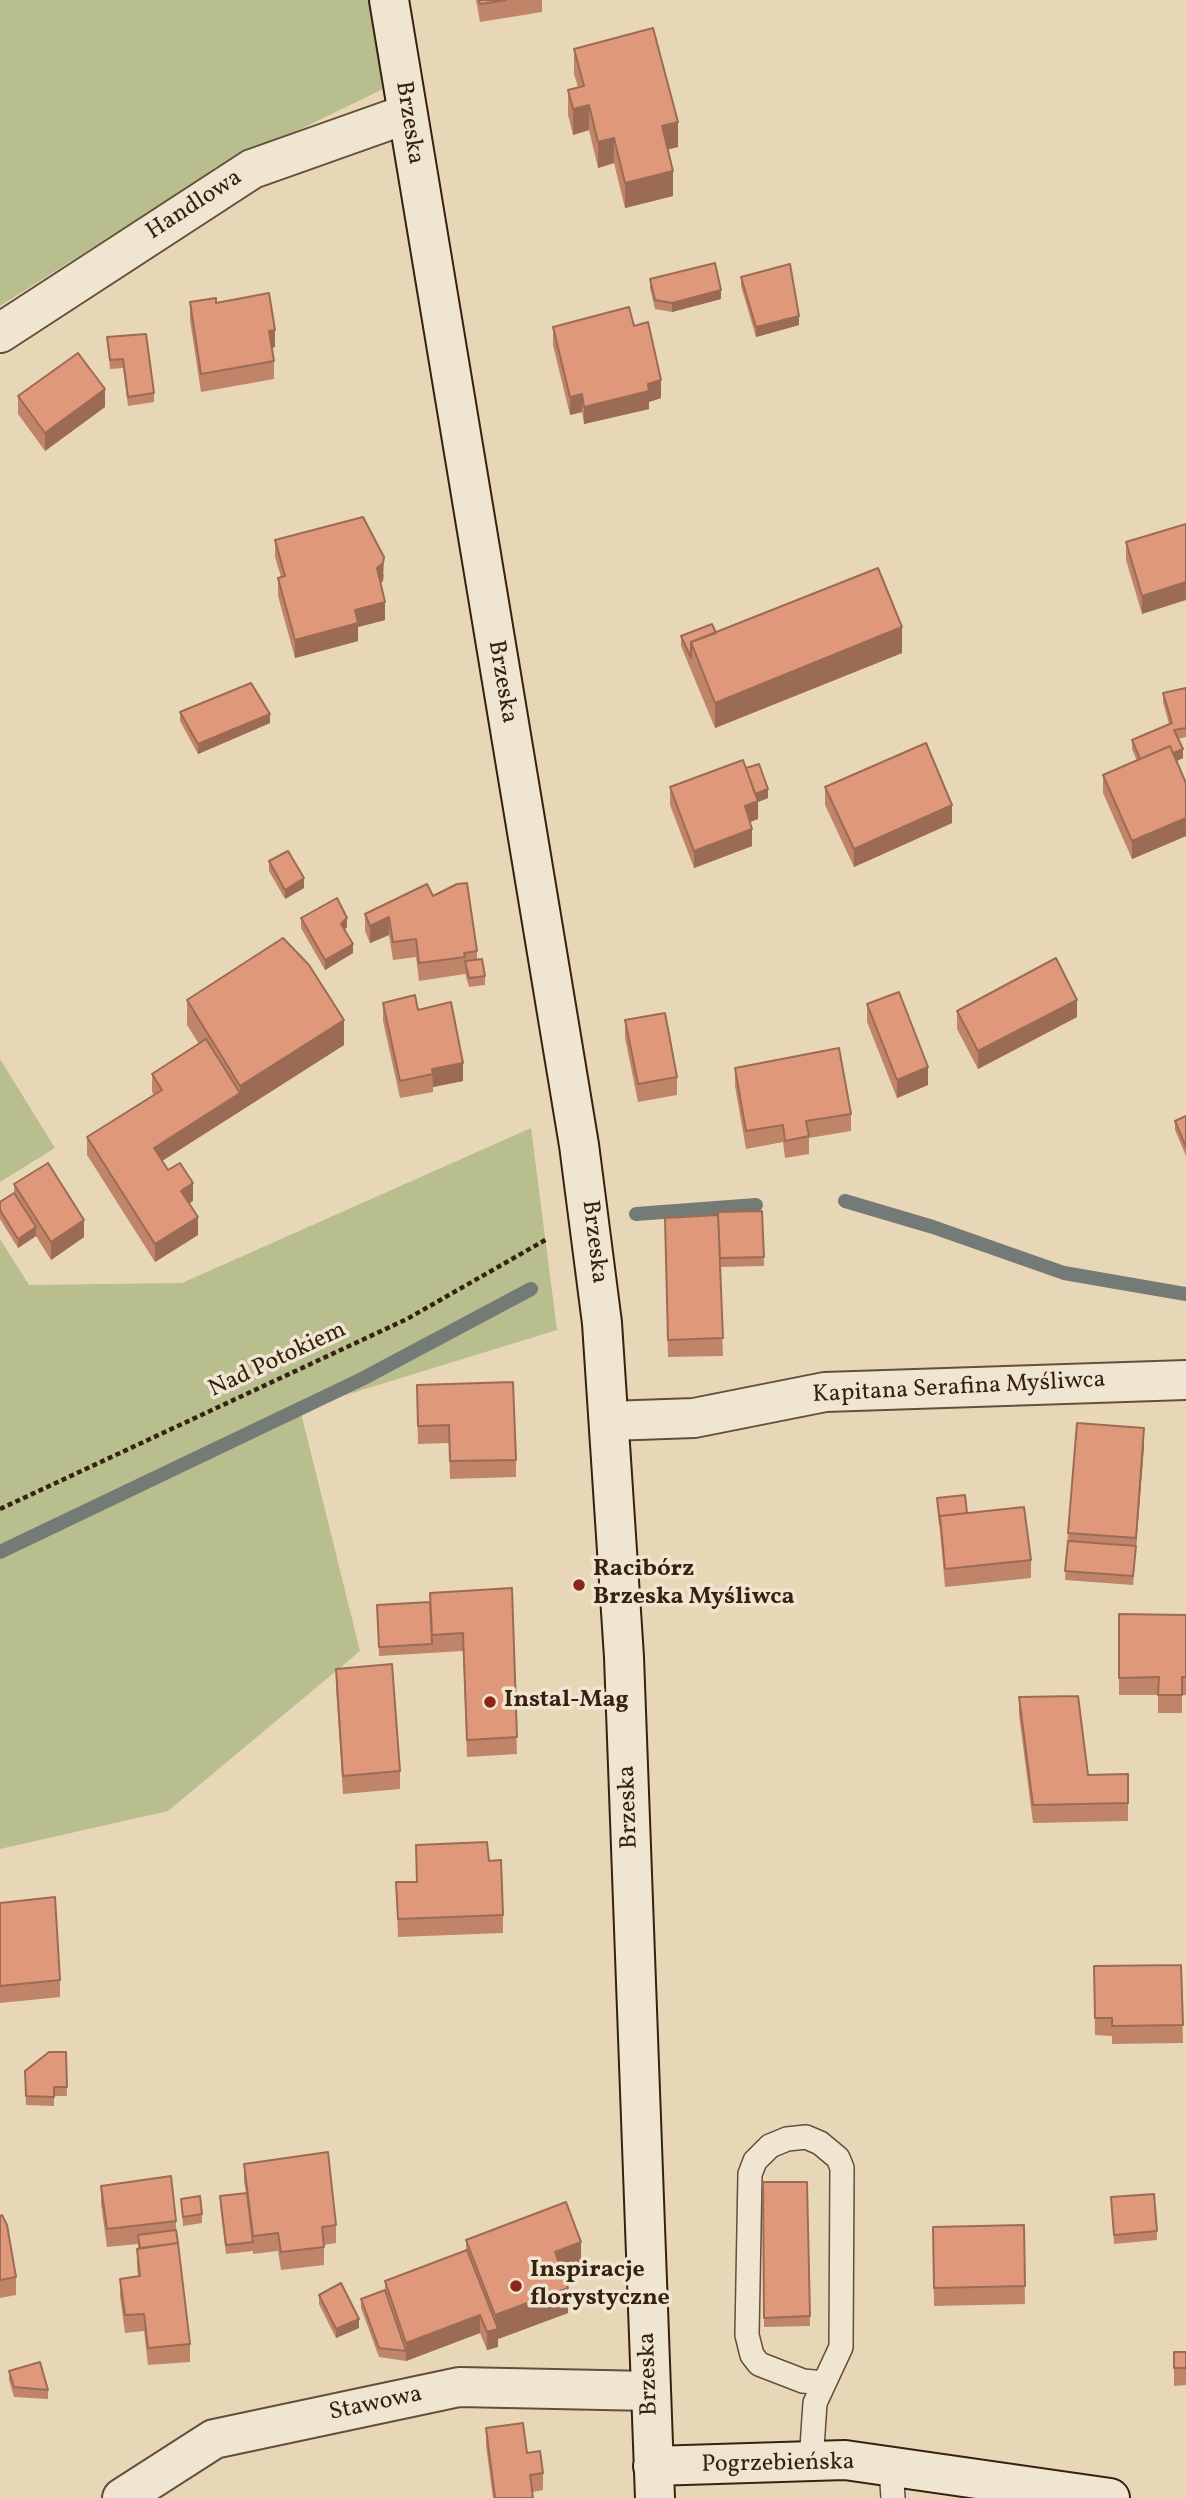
<!DOCTYPE html>
<meta charset="utf-8">
<style>
body{margin:0}
canvas{display:block;background:#e8d7b7}
</style>
<canvas width="1186" height="2498"></canvas>
<script>
const ctx = document.querySelector('canvas').getContext('2d');
ctx.lineJoin = 'round';
function fill(path, color) {
  ctx.fillStyle = color;
  ctx.fill(path, 'evenodd');
}
function shape(rows) {
  const path = new Path2D();
  for (const r of rows) {
    path.moveTo(r[0], r[1]);
    for (let i = 2; i < r.length; i += 2) path.lineTo(r[i], r[i + 1]);
  }
  return path;
}
function trace(path, color, width, dash) {
  ctx.strokeStyle = color;
  ctx.lineWidth = width;
  ctx.lineCap = dash ? 'butt' : 'round';
  ctx.setLineDash(dash || []);
  ctx.stroke(path);
}
function label(font, color, halo, rows, align = 'center') {
  ctx.font = font + ' Vollkorn,serif';
  ctx.lineWidth = 7;
  ctx.setLineDash([]);
  ctx.textBaseline = 'middle';
  ctx.strokeStyle = halo;
  ctx.fillStyle = color;
  for (const [text, x, y, turn = 0] of rows) {
    ctx.save();
    ctx.translate(x, y);
    ctx.rotate((+turn || 0) * Math.PI / 180);
    ctx.textAlign = isNaN(turn) ? turn : align;
    if (halo) ctx.strokeText(text, 0, 0);
    ctx.fillText(text, 0, 0);
    ctx.restore();
  }
}
const green = shape([
 [0,0,368,0,385,88,266,146,155,208,0,306],
 [0,1059,55,1148,0,1182],
 [531,1128,557,1330,300,1409,360,1651,168,1811,0,1849,0,1239,29,1285,182,1283]
]);
const stream = shape([
 [845,1201,933,1227,1064,1273,1186,1294],
 [636,1214,756,1205],
 [0,1552,362,1379,531,1289]
]);
const path = shape([
 [0,1509,407,1319,547,1239]
]);
const lane = shape([
 [811,2462,815,2403,841,2347,842,2168,838,2158,820,2143,806,2137,787,2139,770,2146,755,2161,750,2174,747,2335,752,2355,759,2364,803,2381,824,2383],
 [891,2467,893,2498]
]);
const street = shape([
 [0,333,252,169,407,114],
 [609,1421,694,1418,825,1392,1186,1380],
 [122,2498,214,2439,459,2387,650,2391]
]);
const secondary = shape([
 [389,0,579,1145,602,1323,624,1657,655,2498],
 [653,2466,845,2460,1110,2498]
]);
const wall = shape([
 [476,0,542,0,542,12,480,22],
 [574,49,678,147,668,149,673,196,625,208,614,163,598,168,589,130,573,135,568,115,568,90,578,87,574,74],
 [741,277,799,325,756,337,741,286],
 [650,279,721,299,672,312,655,309,650,288],
 [190,302,216,303,275,347,272,348,274,361,274,379,201,392,190,320],
 [634,326,661,398,649,402,649,409,584,424,582,412,570,415,553,345,553,327],
 [107,337,154,393,154,402,128,406,123,368,110,369],
 [18,396,105,407,45,451,18,414],
 [1186,524,1142,614,1126,560,1126,542],
 [275,540,384,575,383,581,381,583,385,620,358,627,358,641,295,658,278,596,278,578,281,577,275,557],
 [716,633,902,653,715,728,681,646,681,636],
 [1186,688,1186,737,1178,739,1183,758,1177,761,1186,783,1186,836,1132,859,1103,793,1103,775,1137,761,1132,749,1132,740,1169,724,1163,702,1163,693],
 [180,712,270,723,198,754,180,721],
 [746,768,768,798,758,802,758,819,750,822,752,846,694,868,670,805,670,787],
 [825,787,952,823,854,867,825,805],
 [269,861,304,888,285,899,269,871],
 [433,896,477,951,477,959,485,976,485,985,469,987,465,973,465,974,419,981,416,957,393,960,389,935,370,943,365,931,365,914],
 [301,918,347,927,345,930,353,953,325,970,301,928],
 [187,1000,344,1045,162,1161,168,1170,193,1201,189,1203,198,1235,155,1262,87,1155,87,1137,154,1095,152,1092,152,1074,199,1044,187,1025],
 [383,1003,418,1010,463,1081,433,1087,433,1092,400,1098,383,1021],
 [867,1004,928,1085,897,1098,867,1022],
 [957,1011,1077,1017,978,1069,957,1029],
 [625,1020,677,1077,677,1095,638,1102,625,1038],
 [735,1068,851,1114,851,1131,809,1138,809,1154,785,1158,783,1142,746,1149,735,1086],
 [1186,1116,1186,1156,1175,1130,1175,1121],
 [14,1184,84,1237,51,1260,36,1236,18,1248,0,1219,0,1202,14,1193],
 [665,1236,764,1257,764,1266,720,1267,723,1356,668,1357],
 [417,1403,516,1460,516,1477,450,1479,449,1443,418,1444],
 [1144,1446,1133,1585,1065,1580,1068,1533],
 [937,1498,967,1513,1031,1560,1031,1578,945,1587],
 [512,1588,517,1754,467,1757,463,1651,379,1656,377,1605,430,1602],
 [1119,1614,1186,1615,1186,1695,1182,1695,1182,1713,1158,1713,1158,1695,1119,1695],
 [336,1669,400,1771,400,1789,343,1794,336,1687],
 [1019,1697,1088,1775,1128,1774,1128,1821,1033,1823,1019,1715],
 [489,1861,503,1915,503,1933,398,1937,396,1882,416,1882],
 [0,1903,60,1980,60,1997,0,2003],
 [1181,1965,1183,2043,1112,2044,1112,2036,1095,2035,1094,1966],
 [66,2052,67,2096,54,2096,54,2106,26,2105,25,2071],
 [244,2164,336,2225,336,2243,324,2245,324,2265,281,2270,278,2251,253,2254,253,2251,226,2254,220,2205,220,2196,246,2193,244,2182],
 [763,2182,807,2182,810,2326,764,2327],
 [101,2186,176,2221,176,2230,190,2344,190,2362,148,2365,144,2331,125,2333,120,2296,120,2279,138,2277,137,2267,137,2249,138,2249,138,2244,107,2247,101,2204],
 [1111,2197,1157,2231,1157,2240,1114,2244],
 [181,2199,202,2214,202,2223,183,2226],
 [0,2216,16,2277,16,2295,0,2298],
 [1024,2225,1025,2304,934,2306,933,2227],
 [466,2240,581,2267,563,2274,568,2313,498,2339,498,2347,487,2350,480,2333,406,2361,379,2357,361,2308,361,2299,385,2290,385,2281,466,2251],
 [319,2295,359,2328,336,2338,319,2304],
 [1174,2352,1186,2352,1186,2385,1174,2386],
 [9,2371,48,2390,48,2399,14,2397,9,2380],
 [486,2428,527,2453,543,2473,543,2490,533,2492,533,2498,493,2498,486,2446]
]);
const shadedWall = shape([
 [589,105,589,130,573,135,573,109],
 [678,122,678,147,662,151,662,126],
 [614,138,614,163,598,168,598,142],
 [673,171,673,196,625,208,625,183],
 [721,290,721,299,672,312,672,303],
 [799,316,799,325,756,337,756,327],
 [275,330,275,347,269,349,269,331],
 [661,380,661,398,649,402,649,409,584,424,584,407],
 [105,389,105,407,45,451,45,433],
 [582,394,582,412,570,415,570,397],
 [384,557,383,581,377,586,377,568],
 [1186,582,1186,600,1142,614,1142,596],
 [385,602,385,620,358,627,358,641,295,658,295,640,355,610],
 [902,627,902,653,715,728,715,703],
 [270,714,270,723,198,754,198,744],
 [1183,749,1183,758,1143,775,1143,766],
 [768,789,768,798,758,802,758,819,745,824,745,806,753,794],
 [952,805,952,823,854,867,854,849],
 [1186,818,1186,836,1132,859,1132,841],
 [752,829,752,846,694,868,694,851],
 [304,878,304,888,285,899,285,890],
 [389,917,389,935,370,943,370,926],
 [347,918,347,927,341,933,341,924],
 [353,944,353,953,325,970,325,960],
 [1077,1000,1077,1017,978,1069,978,1051],
 [344,1020,344,1045,154,1166,154,1148,240,1093,240,1086],
 [463,1063,463,1081,433,1087,432,1069],
 [928,1067,928,1085,897,1098,897,1080],
 [193,1183,193,1201,181,1209,181,1191],
 [198,1217,198,1235,155,1262,155,1244],
 [84,1220,84,1237,51,1260,51,1242],
 [36,1227,36,1236,18,1248,18,1239],
 [1144,1428,1144,1446,1133,1585,1136,1538],
 [581,2242,581,2267,555,2277,555,2252],
 [568,2288,568,2313,498,2339,498,2347,487,2350,487,2332,495,2330,495,2315],
 [480,2315,480,2333,406,2361,406,2343],
 [359,2319,359,2328,336,2338,336,2329]
]);
const building = shape([
 [479,0,506,0,480,4,479,0],
 [653,28,678,122,662,126,673,171,625,183,614,138,598,142,589,105,573,109,568,90,584,86,574,49,653,28],
 [715,263,721,290,672,303,655,300,650,279,715,263],
 [790,264,799,316,756,327,741,277,790,264],
 [269,293,275,330,269,331,274,361,201,374,190,302,216,298,216,303,269,293],
 [629,307,634,326,648,322,661,380,648,384,649,391,584,407,582,394,570,397,553,327,629,307],
 [146,334,154,393,128,397,123,359,110,360,107,337,146,334],
 [78,353,105,389,45,433,18,396,78,353],
 [363,517,384,557,383,563,377,568,385,602,355,610,358,623,295,640,278,578,285,576,275,540,363,517],
 [1186,524,1186,582,1142,596,1126,542,1186,524],
 [878,568,902,627,715,703,691,642,878,568],
 [712,624,716,633,691,642,691,658,681,636,712,624],
 [251,683,270,714,198,744,180,712,251,683],
 [1186,688,1186,728,1174,730,1183,749,1173,753,1170,746,1140,759,1132,740,1172,723,1163,693,1186,688],
 [926,743,952,805,854,849,825,787,926,743],
 [1170,746,1186,783,1186,818,1132,841,1103,775,1170,746],
 [743,760,758,801,745,806,752,829,694,851,670,787,743,760],
 [759,764,768,789,755,794,746,768,759,764],
 [288,851,304,878,285,890,269,861,288,851],
 [467,883,477,951,464,953,465,957,419,963,416,939,393,942,389,917,370,926,365,914,427,884,433,896,457,884,467,883],
 [337,898,347,918,341,924,353,944,325,960,301,918,337,898],
 [283,938,309,965,344,1020,240,1086,187,1000,283,938],
 [1056,958,1077,1000,978,1051,957,1011,1056,958],
 [482,959,485,976,469,978,465,961,482,959],
 [899,992,928,1067,897,1080,867,1004,899,992],
 [415,995,418,1010,451,1002,463,1063,432,1069,433,1074,400,1081,383,1003,415,995],
 [665,1013,677,1077,638,1084,625,1020,665,1013],
 [206,1039,240,1093,154,1148,168,1170,180,1163,193,1183,181,1191,198,1217,155,1244,87,1137,162,1090,152,1074,206,1039],
 [839,1048,851,1114,806,1121,809,1136,785,1141,783,1125,746,1131,735,1068,839,1048],
 [1186,1116,1186,1147,1175,1121,1186,1116],
 [48,1163,84,1220,51,1242,14,1184,48,1163],
 [14,1193,36,1227,18,1239,0,1210,0,1202,14,1193],
 [762,1211,764,1257,720,1258,718,1212,762,1211],
 [718,1215,723,1338,668,1340,665,1218,718,1215],
 [513,1382,516,1460,450,1461,449,1425,418,1426,417,1385,513,1382],
 [1077,1423,1144,1428,1136,1538,1068,1533,1077,1423],
 [965,1495,967,1513,940,1516,940,1524,937,1498,965,1495],
 [1024,1507,1031,1560,945,1569,940,1516,1024,1507],
 [1068,1541,1136,1546,1133,1576,1065,1571,1068,1541],
 [512,1588,517,1737,467,1740,463,1633,432,1635,430,1593,512,1588],
 [430,1602,432,1644,379,1647,377,1605,430,1602],
 [1119,1614,1186,1615,1186,1677,1182,1677,1182,1695,1158,1695,1159,1677,1119,1678,1119,1614],
 [392,1664,400,1771,343,1776,336,1669,392,1664],
 [1078,1696,1088,1775,1128,1774,1128,1803,1033,1805,1019,1697,1078,1696],
 [487,1842,489,1861,501,1860,503,1915,398,1919,396,1882,417,1882,416,1845,487,1842],
 [55,1897,60,1980,0,1986,0,1903,55,1897],
 [1181,1965,1183,2025,1112,2026,1112,2018,1095,2018,1094,1966,1181,1965],
 [49,2052,66,2052,67,2087,54,2087,54,2097,26,2096,25,2071,49,2052],
 [328,2152,336,2225,322,2227,324,2247,281,2252,278,2233,253,2236,244,2164,328,2152],
 [171,2176,176,2221,107,2229,101,2186,171,2176],
 [763,2182,807,2182,810,2316,764,2318,763,2182],
 [247,2193,253,2242,226,2245,220,2196,247,2193],
 [1154,2194,1157,2231,1114,2235,1111,2197,1154,2194],
 [200,2196,202,2214,183,2217,181,2199,200,2196],
 [566,2202,581,2242,555,2252,568,2288,495,2315,466,2240,566,2202],
 [2,2215,7,2225,16,2277,0,2280,0,2216,2,2215],
 [1024,2225,1025,2286,934,2288,933,2227,1024,2225],
 [176,2230,178,2243,140,2248,138,2235,176,2230],
 [178,2243,190,2344,148,2348,144,2314,125,2315,120,2279,140,2276,137,2249,178,2243],
 [467,2250,498,2329,487,2332,480,2315,406,2343,385,2281,467,2250],
 [341,2283,359,2319,336,2329,319,2295,341,2283],
 [385,2290,406,2351,379,2348,361,2299,385,2290],
 [1174,2352,1186,2352,1186,2368,1174,2368,1174,2352],
 [40,2362,48,2390,14,2387,9,2371,40,2362],
 [523,2423,527,2453,540,2451,543,2473,530,2475,533,2498,495,2498,486,2428,523,2423]
]);
const markers = [
 [579,1585,7,"#8f2418"],
 [490,1702,7,"#8f2418"],
 [516,2286,7,"#8f2418"]
];
const streetNames = [
 ["Brzeska",408,123,81],
 ["Handlowa",195,206,-33],
 ["Brzeska",501,682,80],
 ["Brzeska",593,1242,83],
 ["Nad Potokiem",278,1361,-25],
 ["Kapitana Serafina Myśliwca",959,1389,-3],
 ["Brzeska",630,1807,-92],
 ["Brzeska",650,2374,-92],
 ["Stawowa",376,2405,-12],
 ["Pogrzebieńska",778,2465,-1]
];
const poiNames = [
 ["Racibórz",593,1571],
 ["Brzeska Myśliwca",593,1599],
 ["Instal-Mag",504,1702],
 ["Inspiracje",530,2272],
 ["florystyczne",530,2300]
];
fill(green, '#b8be8d');
trace(stream, '#747b76', 14);
trace(lane, '#634f3a', 26);
trace(street, '#634f3a', 42);
trace(secondary, '#372210', 42);
trace(path, '#372210', 4.5, [5, 3.5]);
trace(lane, '#f0e5d0', 23);
trace(street, '#f0e5d0', 38);
trace(secondary, '#f0e5d0', 38);
fill(wall, '#c08469');
fill(shadedWall, '#9c6b55');
fill(building, '#df997a');
trace(building, '#9c6b55', 2);
for (const [x, y, r, color] of markers) {
  const dot = new Path2D();
  dot.arc(x, y, r, 0, 2 * Math.PI);
  ctx.fillStyle = color;
  ctx.fill(dot);
  trace(dot, '#f0e5d0', 2.5);
}
label('24px', '#372210', '#f0e5d0', streetNames);
label('bold 24px', '#372210', '#f0e5d0', poiNames, 'left');
</script>
